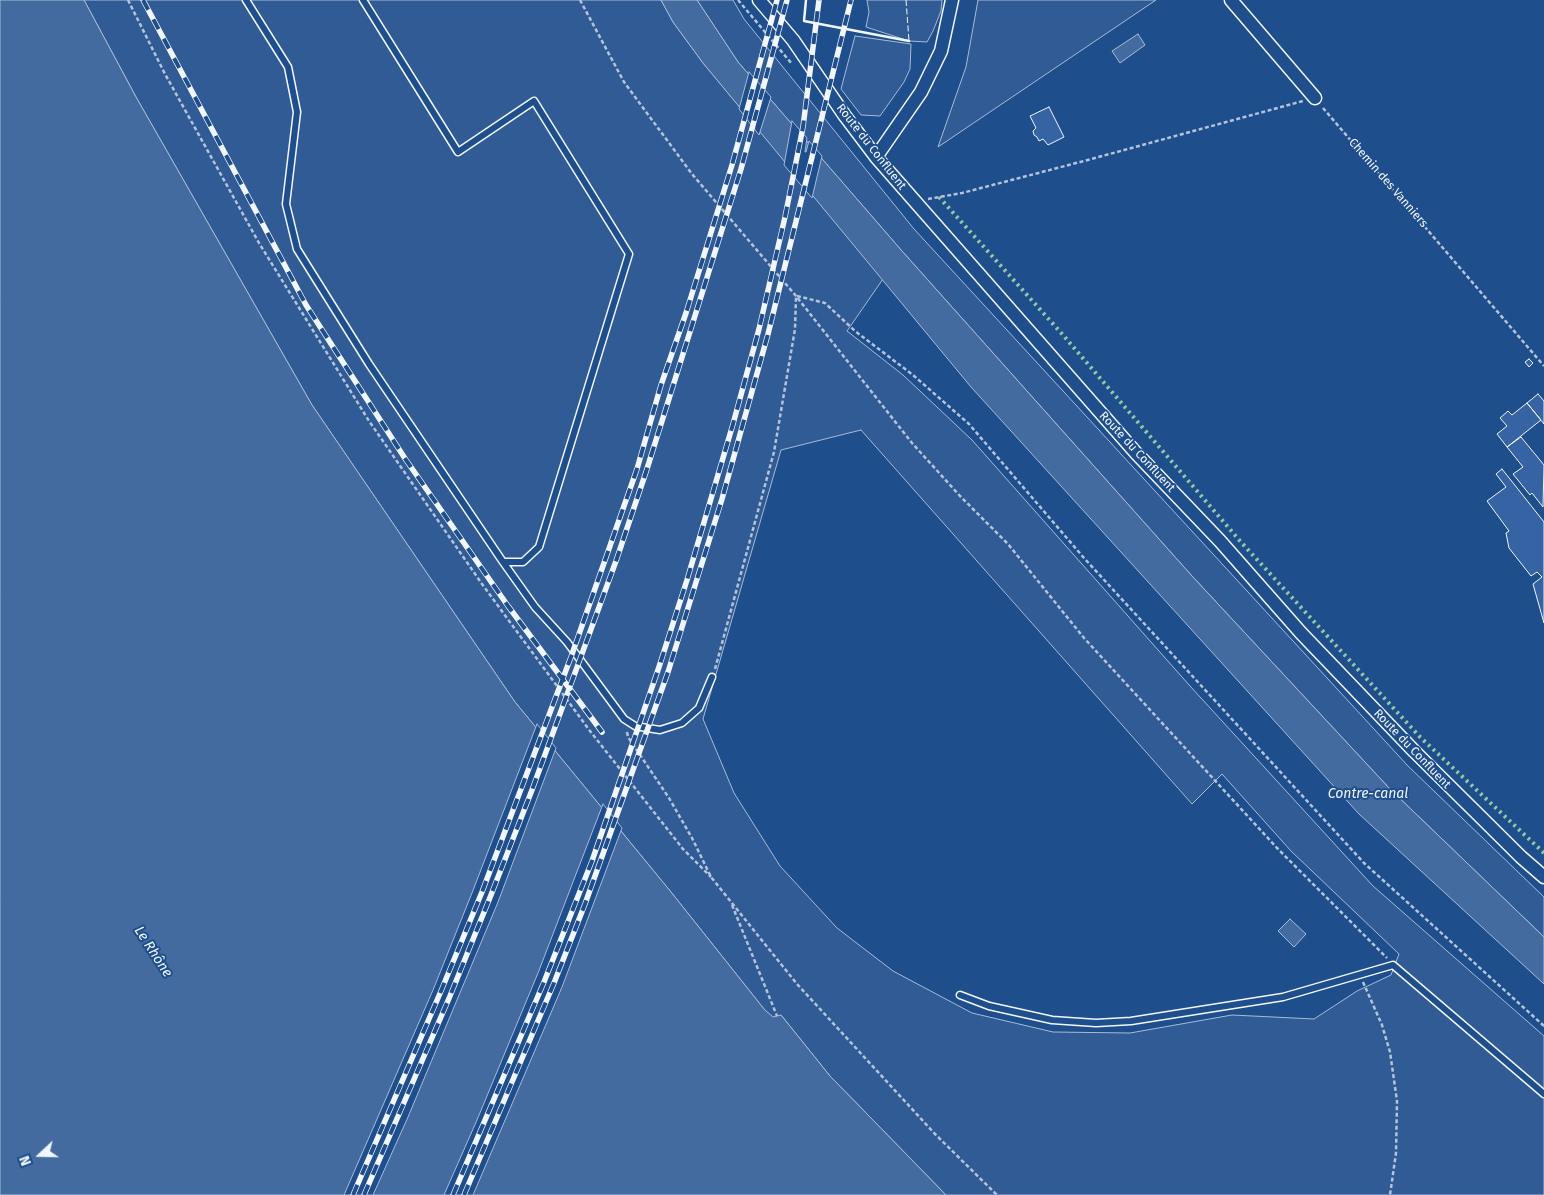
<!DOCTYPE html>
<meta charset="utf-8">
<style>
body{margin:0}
#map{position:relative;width:1544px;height:1195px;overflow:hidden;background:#1f4e8c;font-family:"Fira Sans",sans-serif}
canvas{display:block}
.north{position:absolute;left:15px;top:1130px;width:50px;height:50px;-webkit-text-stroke:4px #1f4e8c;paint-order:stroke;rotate:249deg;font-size:14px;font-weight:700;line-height:20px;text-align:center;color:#f2f6ff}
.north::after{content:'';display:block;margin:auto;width:18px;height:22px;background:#f2f6ff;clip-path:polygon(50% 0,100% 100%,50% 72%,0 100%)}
</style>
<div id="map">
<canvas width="1544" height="1195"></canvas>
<div class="north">N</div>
</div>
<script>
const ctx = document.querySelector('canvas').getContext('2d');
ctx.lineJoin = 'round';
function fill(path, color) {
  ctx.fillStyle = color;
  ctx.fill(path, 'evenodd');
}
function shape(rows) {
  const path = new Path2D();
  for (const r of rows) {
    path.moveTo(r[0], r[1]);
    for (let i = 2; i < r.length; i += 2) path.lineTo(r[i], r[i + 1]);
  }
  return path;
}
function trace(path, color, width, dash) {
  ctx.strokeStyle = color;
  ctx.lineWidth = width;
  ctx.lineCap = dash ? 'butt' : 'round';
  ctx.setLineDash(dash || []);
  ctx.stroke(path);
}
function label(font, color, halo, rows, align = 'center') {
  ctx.font = font + ' "Fira Sans",sans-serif';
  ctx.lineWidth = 4;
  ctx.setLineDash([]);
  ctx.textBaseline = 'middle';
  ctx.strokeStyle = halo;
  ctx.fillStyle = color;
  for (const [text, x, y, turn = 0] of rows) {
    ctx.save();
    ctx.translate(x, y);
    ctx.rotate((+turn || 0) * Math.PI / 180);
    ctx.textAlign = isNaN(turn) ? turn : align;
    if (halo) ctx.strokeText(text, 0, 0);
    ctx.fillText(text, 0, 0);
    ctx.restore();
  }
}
const built = shape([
 [84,0,661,0,673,22,703,63,883,279,847,331,903,375,972,440,1190,686,1373,886,1544,1036,1544,1195,946,1195,830,1076,781,1015,773,1018,764,1009,671,892,515,702,312,405,136,97,84,0],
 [861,430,1192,804,1222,774,1291,851,1399,954,1391,975,1357,991,1314,1019,1232,1015,1130,1033,1053,1032,972,1013,893,971,837,928,780,866,734,793,703,719,781,450,861,430],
 [697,0,733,0,744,19,914,229,1408,766,1544,897,1544,937,1390,789,1192,576,902,251,738,62,697,0],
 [867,0,942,0,941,11,933,31,927,42,909,41,866,27,869,12,867,0],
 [978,0,1156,0,938,147,966,67,978,0],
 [855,36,911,44,910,69,904,82,880,116,861,115,841,89,855,36]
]);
const water = shape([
 [0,0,84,0,136,97,312,405,515,702,671,892,764,1009,773,1017,781,1015,830,1076,946,1195,0,1195,0,0],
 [661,0,697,0,738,62,902,251,1192,576,1390,789,1544,937,1544,984,1359,814,971,387,703,63,673,22,661,0],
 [1138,34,1145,45,1120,63,1112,51,1138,34],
 [1290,919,1306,934,1294,947,1278,931,1290,919]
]);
const pier = shape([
 [749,72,771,97,759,135,739,109,749,72],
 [792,121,807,138,805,152,806,152,809,141,822,156,812,198,784,165,792,121],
 [537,724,556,748,498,902,408,1117,373,1195,344,1195,433,990,472,893,537,724],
 [603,804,622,828,562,987,473,1195,444,1195,477,1120,538,973,603,804]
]);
const building = shape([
 [1049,107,1064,137,1048,145,1043,139,1039,141,1037,137,1034,135,1033,131,1036,128,1030,116,1049,107],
 [1529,359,1533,363,1529,367,1525,362,1529,359],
 [1538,394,1544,401,1544,424,1527,403,1538,394],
 [1527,403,1541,420,1507,447,1497,434,1507,426,1500,418,1508,411,1512,415,1527,403],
 [1521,437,1544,465,1543,507,1532,493,1530,495,1513,474,1523,467,1507,447,1521,437],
 [1502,469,1544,522,1544,623,1533,584,1542,577,1537,572,1531,576,1509,548,1506,533,1509,531,1487,501,1506,487,1496,474,1502,469]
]);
const path = shape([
 [128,0,165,74,259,243,369,421,482,584,590,731,683,849,711,877],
 [580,0,624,82,692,174,796,296,912,443,960,496,1008,544,1084,638,1277,848,1387,958],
 [738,0,792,64],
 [1323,108,1544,366],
 [928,199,962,193,1084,161,1303,101],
 [797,296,825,303,855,331,913,375,969,424,1084,558,1364,863,1544,1026],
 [715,669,774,452,795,329,796,297],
 [627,732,628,737,669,798,692,838,711,877,797,984,935,1134,997,1195],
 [732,905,777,1016],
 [1363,982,1382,1025,1390,1052,1397,1101,1396,1153,1390,1195]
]);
const lane = shape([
 [246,0,288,67,297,112,286,204,297,249,369,364,503,562,523,562,539,547,629,254,534,101,458,152,363,0],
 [503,562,535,607,567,642,624,719,635,726,660,730,682,723,699,708,712,677],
 [960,995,989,1006,1052,1020,1096,1023,1131,1021,1283,997,1393,965,1544,1094]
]);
const street = shape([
 [759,0,793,40,845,116,876,157,1136,453,1220,541,1301,633,1414,751,1521,857,1544,877],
 [1231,0,1315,98],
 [876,157,921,92,941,51,952,0]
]);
const rail = shape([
 [143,0,306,305,406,460,508,606,602,732],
 [353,1195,441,991,482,892,571,657,637,469,661,385,686,313,732,165,777,0],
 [364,1195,450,996,491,895,532,790,616,561,646,472,741,169,787,0],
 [453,1195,544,982,592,861,659,667,687,580,733,424,759,329,785,217,803,127,819,0],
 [464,1195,554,983,585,904,668,672,722,499,768,334,851,0]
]);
const hedge = shape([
 [939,197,1063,335,1240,541,1420,737,1544,853]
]);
const fence = shape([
 [906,0,909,41]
]);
const wall = shape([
 [806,0,804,21,909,41]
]);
const streetNames = [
 ["Route du Confluent",871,147,52],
 ["Chemin des Vanniers",1388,183,49],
 ["Route du Confluent",1137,452,47],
 ["Route du Confluent",1412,749,46]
];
const waterNames = [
 ["Contre-canal",1368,794],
 ["Le Rhône",153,952,57]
];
fill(built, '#305b95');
trace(built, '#a8bbd7', 1);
fill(water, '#446ba0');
trace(water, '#a8bbd7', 1);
fill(pier, '#1f4e8c');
trace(pier, '#a8bbd7', 1);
fill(building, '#3563a3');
trace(building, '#f2f6ff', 1);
trace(lane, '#f2f6ff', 9);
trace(street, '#f2f6ff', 15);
trace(path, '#b3c4dc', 2.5, [4, 2.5]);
trace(lane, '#1f4e8c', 6);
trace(street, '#1f4e8c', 12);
trace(rail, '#f2f6ff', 5.5);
trace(rail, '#1f4e8c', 4, [11]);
trace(hedge, '#97c8a6', 4, [2.5, 4]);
trace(fence, '#f2f6ff', 1, [6, 2.5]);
trace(wall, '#f2f6ff', 2.5);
label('12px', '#f2f6ff', '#1f4e8c', streetNames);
label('italic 14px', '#f2f6ff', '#1f4e8c', waterNames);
</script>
